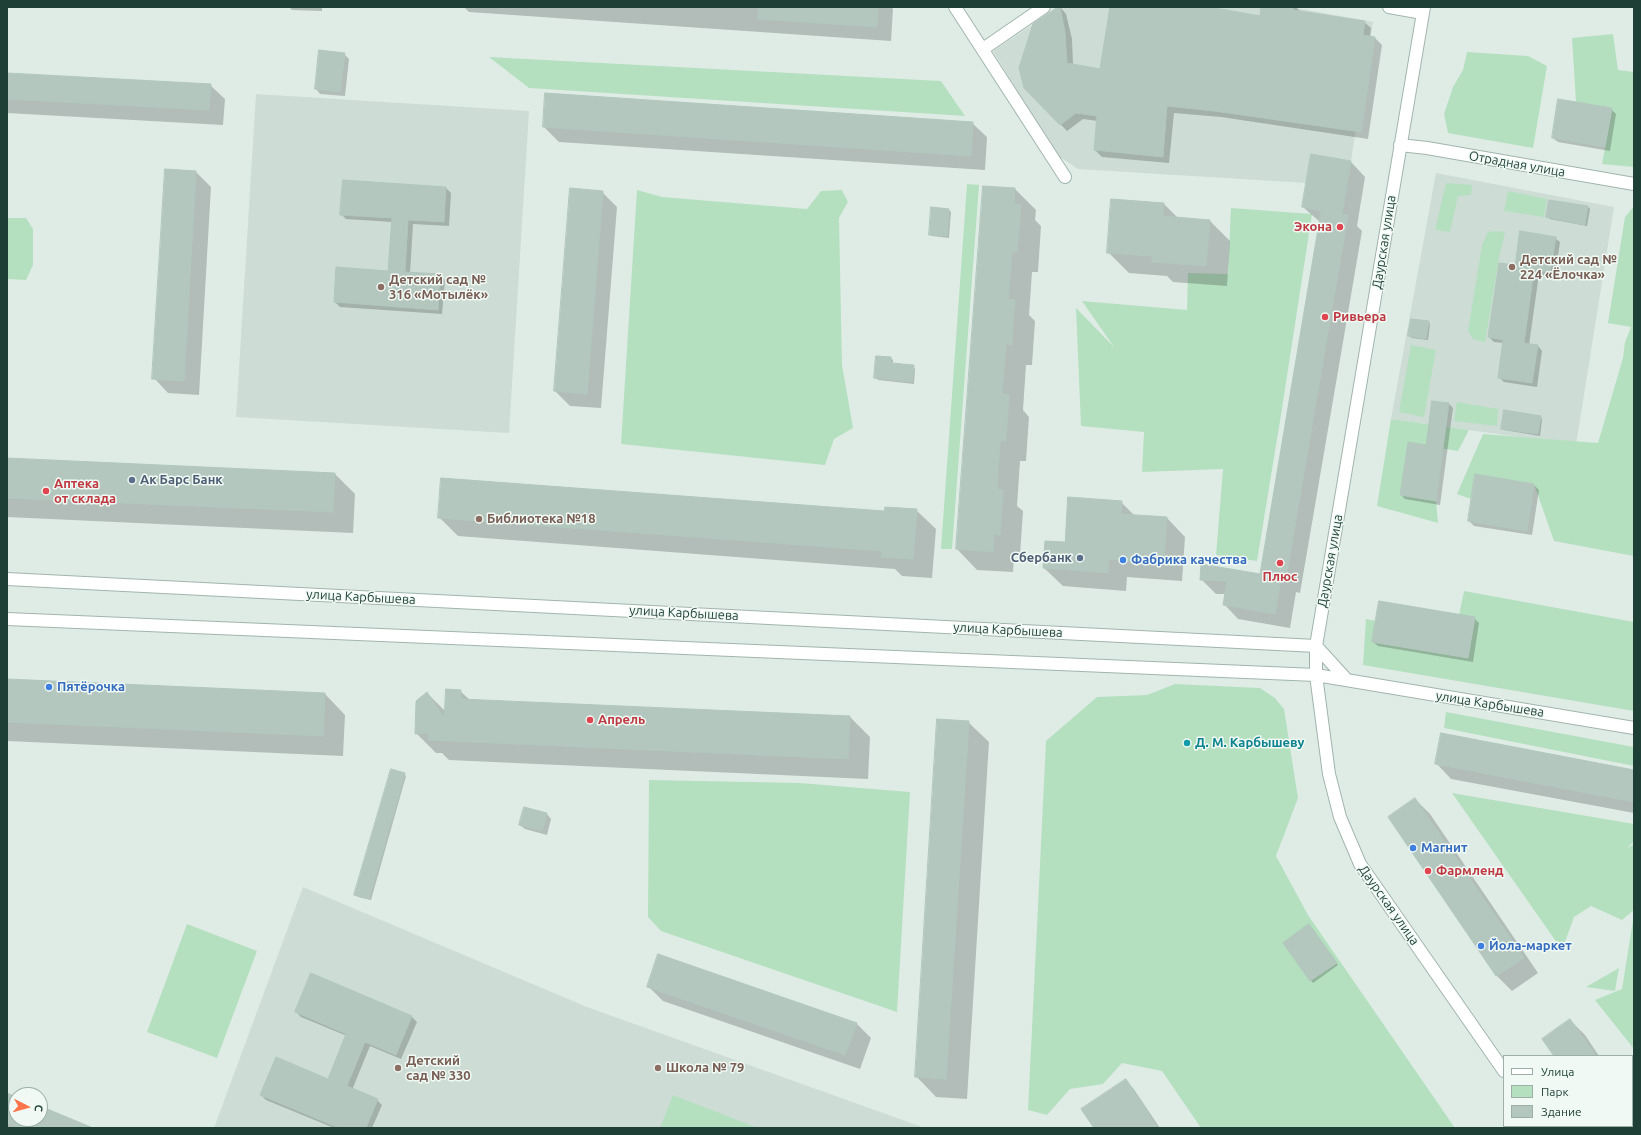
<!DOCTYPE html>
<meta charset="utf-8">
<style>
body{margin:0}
#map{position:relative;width:1641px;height:1135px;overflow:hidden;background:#dfece6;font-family:Ubuntu,sans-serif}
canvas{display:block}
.frame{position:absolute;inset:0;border:8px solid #1e3f35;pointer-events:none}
.legend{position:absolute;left:1503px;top:1055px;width:130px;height:72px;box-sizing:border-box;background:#f0f9f4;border:1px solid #9cafa8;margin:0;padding:5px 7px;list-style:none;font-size:12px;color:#1e3f35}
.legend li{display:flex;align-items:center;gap:8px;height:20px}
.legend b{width:20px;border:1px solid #9cafa8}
.north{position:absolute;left:8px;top:1087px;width:40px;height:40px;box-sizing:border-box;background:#f0f9f4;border:1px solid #9cafa8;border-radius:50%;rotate:96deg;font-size:11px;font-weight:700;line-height:16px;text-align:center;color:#1e3f35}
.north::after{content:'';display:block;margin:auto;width:14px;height:18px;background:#ff744a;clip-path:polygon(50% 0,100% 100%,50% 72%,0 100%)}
</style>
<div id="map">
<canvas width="1641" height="1135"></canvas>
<div class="frame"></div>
<ul class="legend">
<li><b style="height:5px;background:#fff"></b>Улица</li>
<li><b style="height:11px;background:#b5e0c0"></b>Парк</li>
<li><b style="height:11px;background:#b4c7bf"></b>Здание</li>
</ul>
<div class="north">С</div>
</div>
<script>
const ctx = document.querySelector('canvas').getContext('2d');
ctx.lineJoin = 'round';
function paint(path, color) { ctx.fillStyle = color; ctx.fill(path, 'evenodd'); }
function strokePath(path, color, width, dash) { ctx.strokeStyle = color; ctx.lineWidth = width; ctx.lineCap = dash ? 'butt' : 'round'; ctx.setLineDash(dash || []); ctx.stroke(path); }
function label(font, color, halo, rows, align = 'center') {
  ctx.font = font + ' Ubuntu,sans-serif'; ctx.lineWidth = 3; ctx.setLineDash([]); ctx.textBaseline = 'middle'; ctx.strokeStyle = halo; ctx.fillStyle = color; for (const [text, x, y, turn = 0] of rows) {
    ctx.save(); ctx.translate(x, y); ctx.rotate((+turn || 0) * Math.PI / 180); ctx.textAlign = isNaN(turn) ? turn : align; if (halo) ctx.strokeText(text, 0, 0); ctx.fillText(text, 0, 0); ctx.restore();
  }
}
const built = new Path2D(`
 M 1059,7 L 1290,7 L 1373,22 L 1351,161 L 1311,154 L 1306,183 L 1078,169 L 1057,155 L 993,51 Z
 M 256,94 L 529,111 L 509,433 L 236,417 Z
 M 1436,173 L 1614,207 L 1576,445 L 1391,419 Z
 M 303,887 L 587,1007 L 925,1128 L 214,1128 Z`);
const green = new Path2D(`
 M 1613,34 L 1618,70 L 1634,72 L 1634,167 L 1602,164 L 1612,108 L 1576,102 L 1572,38 Z
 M 1467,52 L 1528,56 L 1547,66 L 1533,148 L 1448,133 L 1444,114 L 1453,87 L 1463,70 Z
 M 489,57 L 941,81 L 965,116 L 529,88 Z
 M 1446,183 L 1472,185 L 1471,195 L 1458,196 L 1450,232 L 1435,230 Z
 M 967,184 L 979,185 L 952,549 L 941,549 Z
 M 637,190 L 662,197 L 807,209 L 821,191 L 842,190 L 848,202 L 839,218 L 842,365 L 853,428 L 834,439 L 825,465 L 621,444 Z
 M 1508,191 L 1547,199 L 1544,217 L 1504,211 Z
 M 1634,206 L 1634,556 L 1554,541 L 1534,484 L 1475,474 L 1471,499 L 1457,494 L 1483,434 L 1598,443 L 1623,358 L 1625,342 L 1631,327 L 1608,323 L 1625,217 Z
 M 1231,208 L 1312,214 L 1281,415 L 1257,561 L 1216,555 L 1223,469 L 1142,472 L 1144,432 L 1081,426 L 1076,308 L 1114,347 L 1082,301 L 1187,310 L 1188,273 L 1228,274 Z
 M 7,218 L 26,218 L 33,229 L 33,265 L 26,280 L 7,279 Z
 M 1496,231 L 1505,232 L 1499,258 L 1485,342 L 1473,339 L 1468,331 L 1482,245 L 1488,232 Z
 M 1411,345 L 1436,350 L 1424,417 L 1399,412 Z
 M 1457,402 L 1498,409 L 1497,426 L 1454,421 Z
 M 1391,419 L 1469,430 L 1458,451 L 1408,443 L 1400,495 L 1436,501 L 1438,523 L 1377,506 Z
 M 1464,591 L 1634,622 L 1634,711 L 1363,665 L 1366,619 L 1376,621 L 1372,642 L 1468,658 L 1475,618 L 1459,615 Z
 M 1175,684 L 1260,688 L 1275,698 L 1284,709 L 1298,798 L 1276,856 L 1308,915 L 1455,1128 L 1201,1128 L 1162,1071 L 1122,1063 L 1103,1084 L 1070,1089 L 1047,1115 L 1028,1110 L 1046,741 L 1097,697 L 1147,695 Z
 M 1446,712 L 1634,747 L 1634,766 L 1444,728 Z
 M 649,780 L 800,783 L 910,792 L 897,1012 L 661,931 L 648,917 Z
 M 1452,793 L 1634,824 L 1634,841 L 1627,848 L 1634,844 L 1634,910 L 1622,920 L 1591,906 L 1574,917 L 1562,950 Z
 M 1634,914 L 1634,1049 L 1595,1000 L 1622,989 Z
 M 187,924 L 257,951 L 217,1058 L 147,1032 Z
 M 1619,968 L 1615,991 L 1586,987 Z
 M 673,1095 L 758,1128 L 660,1128 Z`);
const shadow = new Path2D(`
 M 289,7 L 322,7 L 322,11 L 292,10 Z
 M 464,7 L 891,7 L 893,9 L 891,41 L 469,12 Z
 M 1060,7 L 1066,14 L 1072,39 L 1073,65 L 1101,70 L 1111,7 L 1203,7 L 1260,17 L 1262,7 L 1296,7 L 1301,12 L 1364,22 L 1371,28 L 1370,37 L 1375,38 L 1382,45 L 1368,139 L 1221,117 L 1174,113 L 1169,163 L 1102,157 L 1095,150 L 1098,121 L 1083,119 L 1067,131 L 1025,87 Z
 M 344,54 L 349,59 L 345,96 L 320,94 L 316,89 Z
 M 7,74 L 210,85 L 225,99 L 223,125 L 7,113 Z
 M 1611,109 L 1616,114 L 1610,151 L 1558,142 L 1553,138 Z
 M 972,123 L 987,137 L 985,170 L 559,142 L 544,127 Z
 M 1351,162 L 1365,177 L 1357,226 L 1362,231 L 1300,593 L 1296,592 L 1290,628 L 1238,619 L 1224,604 L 1226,594 L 1216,594 L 1201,579 L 1260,575 L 1320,222 L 1303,207 Z
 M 166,170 L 196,172 L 211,187 L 199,395 L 168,393 L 154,378 Z
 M 344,181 L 446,188 L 451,193 L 449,226 L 413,224 L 410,273 L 440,275 L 445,280 L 442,314 L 340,307 L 335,302 L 389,272 L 392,222 L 346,219 L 341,214 Z
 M 984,187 L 1015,189 L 1036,210 L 1035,220 L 1041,226 L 1038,272 L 1032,272 L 1029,315 L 1035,321 L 1032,365 L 1026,365 L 1023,410 L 1029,417 L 1026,461 L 1020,461 L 1017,506 L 1023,511 L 1020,555 L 1014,555 L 1013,572 L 977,570 L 957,549 Z
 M 602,192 L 617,207 L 601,408 L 570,406 L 555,391 Z
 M 1164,204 L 1178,218 L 1210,221 L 1230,241 L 1227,286 L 1173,282 L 1167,276 L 1129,273 L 1108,252 Z
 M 1588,207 L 1590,209 L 1587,226 L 1550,219 L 1548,217 Z
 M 949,210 L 951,212 L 949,238 L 932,236 L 930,234 Z
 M 1555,238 L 1560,242 L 1555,277 L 1539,274 L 1529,345 L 1538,346 L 1542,351 L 1537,387 L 1504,382 L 1499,377 L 1504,343 L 1494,342 L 1489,337 L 1516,266 Z
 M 1428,322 L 1430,324 L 1428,340 L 1412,338 L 1410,336 Z
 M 891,358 L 893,360 L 893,364 L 913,366 L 915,369 L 914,384 L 878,380 L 876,378 Z
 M 1449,404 L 1453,408 L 1440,505 L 1405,499 L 1401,495 Z
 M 1540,417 L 1542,419 L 1540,436 L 1504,430 L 1502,428 Z
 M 7,459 L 335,474 L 355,494 L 353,533 L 7,517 Z
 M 1476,476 L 1534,485 L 1539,490 L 1532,535 L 1474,526 L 1469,521 Z
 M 1121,502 L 1135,516 L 1167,518 L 1185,537 L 1182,581 L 1127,577 L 1126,591 L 1063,586 L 1044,568 L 1066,544 Z
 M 916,510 L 936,529 L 932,578 L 902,576 L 895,569 L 458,536 L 439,517 L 885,512 Z
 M 1474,618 L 1479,623 L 1473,662 L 1378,646 L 1373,642 Z
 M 7,680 L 325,694 L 345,715 L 343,756 L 7,741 Z
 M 460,691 L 470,700 L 850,717 L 870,737 L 868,779 L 449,760 L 442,753 L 436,753 L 416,733 L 427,693 L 446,712 Z
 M 968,722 L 989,742 L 967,1099 L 936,1097 L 916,1076 Z
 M 1437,764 L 1634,771 L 1634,813 L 1451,779 Z
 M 404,774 L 406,776 L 371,900 L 358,897 L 356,895 Z
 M 1415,799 L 1430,814 L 1538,973 L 1512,991 L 1497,976 L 1389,817 Z
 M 547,814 L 551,819 L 547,835 L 525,829 L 520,825 Z
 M 1311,927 L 1338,965 L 1313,983 L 1284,943 Z
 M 311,975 L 412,1017 L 417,1022 L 401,1059 L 370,1046 L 352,1090 L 377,1100 L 382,1105 L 372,1128 L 334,1128 L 266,1100 L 261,1095 L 329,1080 L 347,1036 L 301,1017 L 296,1012 Z
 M 648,986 L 856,1023 L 871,1038 L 860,1069 L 663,1001 Z
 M 1570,1020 L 1585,1035 L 1599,1056 L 1555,1056 Z
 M 1126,1081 L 1133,1088 L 1160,1128 L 1095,1128 Z
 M 7,1094 L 16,1098 L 16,1119 L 40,1119 L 40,1107 L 93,1128 L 7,1128 Z
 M 1632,1103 L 1634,1106 L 1634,1128 L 1606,1128 L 1604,1126 L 1632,1126 Z`);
const building = new Path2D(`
 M 759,7 L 878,7 L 877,27 L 758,19 Z
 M 1058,7 L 1060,7 L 1065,32 L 1067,63 L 1100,69 L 1110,7 L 1209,7 L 1260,16 L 1261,7 L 1293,7 L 1293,10 L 1365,21 L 1363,35 L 1375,37 L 1361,132 L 1214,111 L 1167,106 L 1163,157 L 1094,150 L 1097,116 L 1076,113 L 1060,125 L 1024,88 L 1019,68 L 1033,24 Z
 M 319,50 L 345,53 L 340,92 L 315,89 Z
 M 7,73 L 211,84 L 209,110 L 7,99 Z
 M 545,93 L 973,122 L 971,156 L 543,127 Z
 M 1558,99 L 1612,108 L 1605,147 L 1552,138 Z
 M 1311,154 L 1351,161 L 1342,214 L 1348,215 L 1286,578 L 1281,578 L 1275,614 L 1223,605 L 1227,581 L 1200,580 L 1201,564 L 1260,574 L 1321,211 L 1302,207 Z
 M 165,169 L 196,171 L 184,381 L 152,379 Z
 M 343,180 L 446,187 L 444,222 L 408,220 L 405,272 L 440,274 L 438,310 L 334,302 L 336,267 L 388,271 L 392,218 L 340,215 Z
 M 983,186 L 1015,188 L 1014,204 L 1021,205 L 1017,252 L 1012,252 L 1008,299 L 1015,300 L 1013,323 L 1012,345 L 1006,344 L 1002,394 L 1009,395 L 1006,441 L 1000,441 L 997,489 L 1003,490 L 1000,535 L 994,534 L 993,552 L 956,549 Z
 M 570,188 L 603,191 L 587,394 L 554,391 Z
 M 1111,199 L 1164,203 L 1163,216 L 1210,220 L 1206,266 L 1152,262 L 1152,256 L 1107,253 Z
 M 1549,200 L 1588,206 L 1585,225 L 1546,217 Z
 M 931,207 L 949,209 L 947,236 L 929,235 Z
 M 1520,231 L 1556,237 L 1550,273 L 1534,270 L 1524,343 L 1538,345 L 1532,383 L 1498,378 L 1503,340 L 1488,337 L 1499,263 L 1515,265 Z
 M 1411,319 L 1429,321 L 1426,339 L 1408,336 Z
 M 876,356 L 891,357 L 891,363 L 914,365 L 912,382 L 874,378 Z
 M 1432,401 L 1449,403 L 1436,501 L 1400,495 L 1408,442 L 1426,445 Z
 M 1504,410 L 1541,416 L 1538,434 L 1501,429 Z
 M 7,458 L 335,473 L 333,512 L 7,498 Z
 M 1475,474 L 1534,484 L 1527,531 L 1468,521 Z
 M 441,478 L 884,511 L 885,507 L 917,509 L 913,559 L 881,557 L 882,551 L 438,518 Z
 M 1068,497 L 1122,501 L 1121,514 L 1167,517 L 1164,563 L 1109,559 L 1108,573 L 1043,568 L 1045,541 L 1065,542 Z
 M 1379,601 L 1475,617 L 1468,658 L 1372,642 Z
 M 7,679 L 325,693 L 323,736 L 7,722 Z
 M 446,689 L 461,690 L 461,699 L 850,716 L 848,759 L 428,740 L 429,733 L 415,734 L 416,701 L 427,692 L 444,718 Z
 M 937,719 L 969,721 L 946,1079 L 915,1077 Z
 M 1441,733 L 1634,770 L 1634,802 L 1435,764 Z
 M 391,769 L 405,773 L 369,899 L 354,895 Z
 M 1415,798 L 1524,958 L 1496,976 L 1388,817 Z
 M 524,807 L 547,813 L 542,831 L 519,825 Z
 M 1309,924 L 1337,963 L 1310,981 L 1283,943 Z
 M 658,954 L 857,1023 L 845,1055 L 647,987 Z
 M 311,973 L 412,1016 L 396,1055 L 365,1042 L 347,1086 L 378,1099 L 366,1128 L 339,1128 L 260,1095 L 276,1057 L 328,1079 L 346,1034 L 295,1012 Z
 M 1570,1019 L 1585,1040 L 1596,1056 L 1554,1056 L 1542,1039 Z
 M 1126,1079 L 1158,1128 L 1094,1128 L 1081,1109 Z
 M 7,1093 L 16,1097 L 16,1119 L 40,1119 L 40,1106 L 93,1128 L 19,1128 L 7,1123 Z`);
const minor = new Path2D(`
 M 955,7 L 1065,177
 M 1389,7 L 1423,13
 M 1424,7 L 1316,646 L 1316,675 L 1329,774 L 1340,817 L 1360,864 L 1504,1071
 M 983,49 L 1044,7
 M 1400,145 L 1427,148 L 1634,184
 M 7,579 L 1316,646 L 1347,680
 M 7,619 L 1316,675 L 1634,728
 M 1544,1126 L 1545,1128`);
const markers = [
 [1340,227,4,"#e0444e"],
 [1512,267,4,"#8d6e63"],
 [381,287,4,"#8d6e63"],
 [1325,317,4,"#e0444e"],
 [132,480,4,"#5c6f8a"],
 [46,491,4,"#e0444e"],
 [479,519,4,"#8d6e63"],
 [1080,558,4,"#5c6f8a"],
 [1123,560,4,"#3f7fe0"],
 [1280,563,4,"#e0444e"],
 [49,687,4,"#3f7fe0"],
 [590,720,4,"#e0444e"],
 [1187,743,4,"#0f9aa8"],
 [1413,848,4,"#3f7fe0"],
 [1428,871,4,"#e0444e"],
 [1481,946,4,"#3f7fe0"],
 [398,1068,4,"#8d6e63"],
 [658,1068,4,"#8d6e63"]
];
const streetNames = [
 ["Отрадная улица",1517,164,10],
 ["Даурская улица",1384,242,-81],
 ["Даурская улица",1330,561,-80],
 ["улица Карбышева",361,597,3],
 ["улица Карбышева",684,613,3],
 ["улица Карбышева",1008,630,3],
 ["улица Карбышева",1490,704,9],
 ["Даурская улица",1389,905,55]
];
const healthNames = [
 ["Экона",1332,227,"right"],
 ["Ривьера",1333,317],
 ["Аптека",54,484],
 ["от склада",54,499],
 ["Плюс",1280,577,"center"],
 ["Апрель",598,720],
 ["Фармленд",1436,871]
];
const educationNames = [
 ["Детский сад №",1520,260],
 ["224 «Ёлочка»",1520,275],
 ["Детский сад №",389,280],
 ["316 «Мотылёк»",389,295],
 ["Библиотека №18",487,519],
 ["Детский",406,1061],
 ["сад № 330",406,1076],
 ["Школа № 79",666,1068]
];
const serviceNames = [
 ["Ак Барс Банк",140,480],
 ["Сбербанк",1072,558,"right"]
];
const shopNames = [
 ["Фабрика качества",1131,560],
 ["Пятёрочка",57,687],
 ["Магнит",1421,848],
 ["Йола-маркет",1489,946]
];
const cultureNames = [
 ["Д. М. Карбышеву",1195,743]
];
paint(built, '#cddcd5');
paint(green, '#b5e0c0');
paint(shadow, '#0003');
paint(building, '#b4c7bf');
strokePath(building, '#b1c7bd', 1);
strokePath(minor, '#a1b5ad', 14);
strokePath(minor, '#fff', 12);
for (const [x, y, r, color] of markers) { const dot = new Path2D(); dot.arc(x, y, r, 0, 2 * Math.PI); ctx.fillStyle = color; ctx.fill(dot); strokePath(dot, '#f0f9f4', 1.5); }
label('13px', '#1e3f35', '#f0f9f4', streetNames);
label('bold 13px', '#be3a42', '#f0f9f4', healthNames, 'left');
label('bold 13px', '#785e54', '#f0f9f4', educationNames, 'left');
label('bold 13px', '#4e5e75', '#f0f9f4', serviceNames, 'left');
label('bold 13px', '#366cbe', '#f0f9f4', shopNames, 'left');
label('bold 13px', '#0d838f', '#f0f9f4', cultureNames, 'left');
</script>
